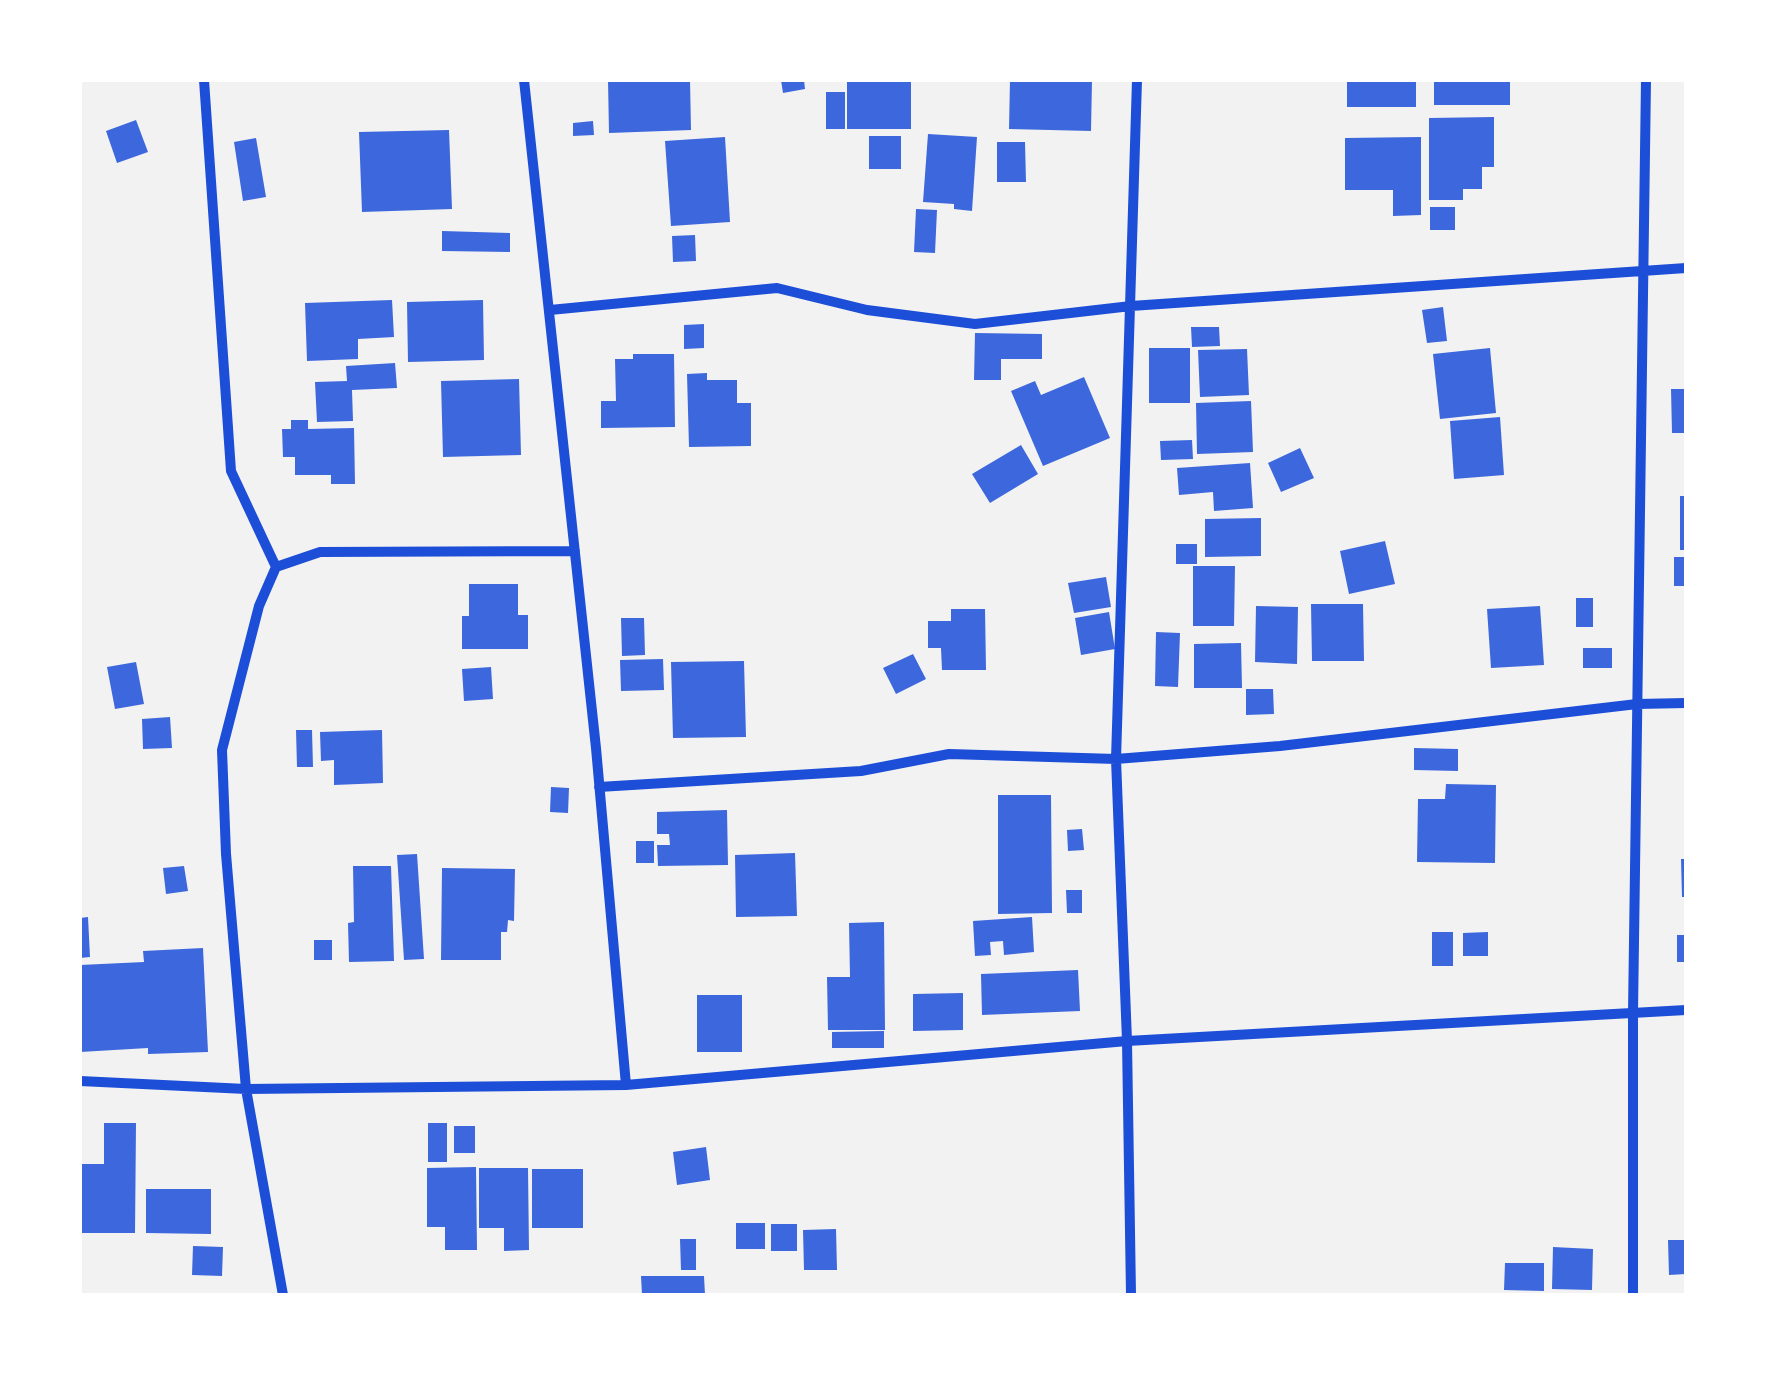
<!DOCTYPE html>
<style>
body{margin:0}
#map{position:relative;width:1766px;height:1375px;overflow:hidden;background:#f2f2f2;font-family:Overpass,sans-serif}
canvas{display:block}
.frame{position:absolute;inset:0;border:82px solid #fff;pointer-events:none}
</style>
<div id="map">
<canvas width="1766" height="1375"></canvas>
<div class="frame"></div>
</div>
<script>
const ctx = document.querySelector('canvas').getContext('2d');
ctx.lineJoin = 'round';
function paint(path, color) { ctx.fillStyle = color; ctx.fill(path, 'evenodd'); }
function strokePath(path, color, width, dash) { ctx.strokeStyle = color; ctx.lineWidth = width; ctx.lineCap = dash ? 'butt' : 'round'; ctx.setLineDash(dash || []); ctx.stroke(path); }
const building = new Path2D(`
 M 608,80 L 690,80 L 691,130 L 609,133 Z
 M 781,80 L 804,80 L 805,89 L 783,93 Z
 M 847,80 L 911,80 L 911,129 L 847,129 Z
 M 1010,80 L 1092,80 L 1091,131 L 1009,129 Z
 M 1347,80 L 1416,80 L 1416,107 L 1347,107 Z
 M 1434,80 L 1510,80 L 1510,105 L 1434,105 Z
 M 826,92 L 845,92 L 845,129 L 826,129 Z
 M 1494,117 L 1494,167 L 1482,167 L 1482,189 L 1463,189 L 1463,200 L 1429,200 L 1429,118 Z
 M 136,120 L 148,152 L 117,163 L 106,131 Z
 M 593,121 L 594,135 L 573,136 L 573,123 Z
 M 449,130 L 452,209 L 362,212 L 359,132 Z
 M 928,134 L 977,137 L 972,211 L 954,209 L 954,204 L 923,202 Z
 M 869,136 L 901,136 L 901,169 L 869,169 Z
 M 725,137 L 730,222 L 671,226 L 665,141 Z
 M 1421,137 L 1421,215 L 1393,216 L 1393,190 L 1345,190 L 1345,138 Z
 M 256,138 L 266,197 L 243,201 L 234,142 Z
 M 997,142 L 1025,142 L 1026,182 L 997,182 Z
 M 1430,207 L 1455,207 L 1455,230 L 1430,230 Z
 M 916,209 L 937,210 L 935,253 L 914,252 Z
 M 442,231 L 510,233 L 510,252 L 442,251 Z
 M 695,235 L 696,261 L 673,262 L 672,236 Z
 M 392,300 L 394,337 L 358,339 L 358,359 L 307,361 L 305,303 Z
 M 483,300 L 484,360 L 408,362 L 407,302 Z
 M 1443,307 L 1447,341 L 1427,343 L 1422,310 Z
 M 704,324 L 704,348 L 684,349 L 684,325 Z
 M 1191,327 L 1219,327 L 1220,346 L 1192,347 Z
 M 975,333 L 1042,334 L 1042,359 L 1001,359 L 1001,380 L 974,380 Z
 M 1149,348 L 1190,348 L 1190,403 L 1149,403 Z
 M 1490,348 L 1496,413 L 1440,419 L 1433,354 Z
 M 1247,349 L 1249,395 L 1200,397 L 1198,350 Z
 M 633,354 L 674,354 L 675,427 L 601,428 L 601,401 L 616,401 L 615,359 L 633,359 Z
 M 395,363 L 397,388 L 352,390 L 353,421 L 317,422 L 315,382 L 347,381 L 346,366 Z
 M 707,373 L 707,380 L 737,380 L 737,403 L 751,403 L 751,446 L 689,447 L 687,374 Z
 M 1084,377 L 1110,438 L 1043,466 L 1011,391 L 1035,381 L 1041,395 Z
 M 519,379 L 521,455 L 443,457 L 441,381 Z
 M 1671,389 L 1686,389 L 1686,433 L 1672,433 Z
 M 1251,401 L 1253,452 L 1197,454 L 1196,403 Z
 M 1500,417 L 1504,475 L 1454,479 L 1450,421 Z
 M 291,420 L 308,420 L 308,429 L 354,428 L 355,484 L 331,484 L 331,475 L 295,475 L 295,457 L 283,457 L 282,429 L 291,429 Z
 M 1192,440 L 1193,459 L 1161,460 L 1160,441 Z
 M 1021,445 L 1038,474 L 990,503 L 972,474 Z
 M 1300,448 L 1314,478 L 1281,492 L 1268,463 Z
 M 1250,463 L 1253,508 L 1214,511 L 1213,492 L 1179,495 L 1177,468 Z
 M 1680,496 L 1686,496 L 1686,550 L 1680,550 Z
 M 1261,518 L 1261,556 L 1205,557 L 1205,519 Z
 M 1385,541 L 1395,584 L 1349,594 L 1340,551 Z
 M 1176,544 L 1197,544 L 1197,564 L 1176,564 Z
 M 1674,557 L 1686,557 L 1686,586 L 1674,586 Z
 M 1193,566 L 1235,566 L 1234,626 L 1193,626 Z
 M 1106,577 L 1111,607 L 1074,613 L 1068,583 Z
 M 469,584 L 518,584 L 518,615 L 528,615 L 528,649 L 462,649 L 462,616 L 469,616 Z
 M 1576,598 L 1593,598 L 1593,627 L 1576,627 Z
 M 1311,604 L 1363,604 L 1364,661 L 1312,661 Z
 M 1256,606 L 1298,607 L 1297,664 L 1255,662 Z
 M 1540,606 L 1544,665 L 1491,668 L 1487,609 Z
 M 951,609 L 985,609 L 986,670 L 942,670 L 941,648 L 928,648 L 928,621 L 951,621 Z
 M 1109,612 L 1115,649 L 1081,655 L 1075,618 Z
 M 621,618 L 644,618 L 645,655 L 622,656 Z
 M 1156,632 L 1180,633 L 1178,687 L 1155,686 Z
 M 1241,643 L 1242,688 L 1194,688 L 1194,644 Z
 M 1583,648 L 1612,648 L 1612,668 L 1583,668 Z
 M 913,654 L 926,679 L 896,694 L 883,668 Z
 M 663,659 L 664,690 L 621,691 L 620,660 Z
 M 744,661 L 746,737 L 673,738 L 671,662 Z
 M 136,662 L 144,704 L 115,709 L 107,667 Z
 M 491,667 L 493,699 L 464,701 L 462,669 Z
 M 1246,689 L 1273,689 L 1274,714 L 1246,715 Z
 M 170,717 L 172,748 L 143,749 L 142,719 Z
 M 296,730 L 312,730 L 313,767 L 297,767 Z
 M 382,730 L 383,783 L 334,785 L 334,760 L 321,761 L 320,732 Z
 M 1414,748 L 1458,749 L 1458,771 L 1414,770 Z
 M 1446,784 L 1496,785 L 1495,863 L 1417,862 L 1418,799 L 1445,799 Z
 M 551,787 L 569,788 L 568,813 L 550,812 Z
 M 998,795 L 1051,795 L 1052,913 L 998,914 Z
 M 727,810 L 728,865 L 658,866 L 657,845 L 670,845 L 669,834 L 657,834 L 657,812 Z
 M 1082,829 L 1084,850 L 1068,851 L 1067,830 Z
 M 636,841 L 654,841 L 654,863 L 636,863 Z
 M 795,853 L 797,916 L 736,917 L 735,855 Z
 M 417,854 L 424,959 L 404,960 L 397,855 Z
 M 1681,859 L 1686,859 L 1686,897 L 1682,897 Z
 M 184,866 L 188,891 L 166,894 L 163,868 Z
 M 353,866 L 391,866 L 394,961 L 349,962 L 348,923 L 354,922 Z
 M 442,868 L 515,869 L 514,921 L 508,920 L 507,932 L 501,932 L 501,960 L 441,960 Z
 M 1066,890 L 1082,890 L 1082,913 L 1067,913 Z
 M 88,917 L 90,957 L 80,958 L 80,918 Z
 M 1032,917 L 1034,952 L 1004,955 L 1003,941 L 990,942 L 991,955 L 975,956 L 973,921 Z
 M 884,922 L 885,1030 L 828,1030 L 827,977 L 850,977 L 849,923 Z
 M 1432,932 L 1453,932 L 1453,966 L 1432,966 Z
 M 1488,932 L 1488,956 L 1463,956 L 1463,933 Z
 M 1677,935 L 1686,935 L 1686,962 L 1677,962 Z
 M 314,940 L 332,940 L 332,960 L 314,960 Z
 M 203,948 L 208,1052 L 148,1054 L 148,1048 L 80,1052 L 80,965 L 144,962 L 143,951 Z
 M 1078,970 L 1080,1011 L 982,1015 L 981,974 Z
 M 963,993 L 963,1030 L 913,1031 L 913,994 Z
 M 697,995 L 742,995 L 742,1052 L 697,1052 Z
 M 884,1031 L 884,1048 L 832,1048 L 832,1032 Z
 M 104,1123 L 136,1123 L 135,1233 L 80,1233 L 80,1164 L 104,1164 Z
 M 428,1123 L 447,1123 L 447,1162 L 428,1162 Z
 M 454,1126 L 475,1126 L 475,1153 L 454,1153 Z
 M 706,1147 L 710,1180 L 677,1185 L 673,1152 Z
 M 476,1167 L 477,1250 L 445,1250 L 445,1227 L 427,1227 L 427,1168 Z
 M 479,1168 L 528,1168 L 529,1250 L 504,1251 L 504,1228 L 479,1228 Z
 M 532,1169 L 583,1169 L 583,1228 L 532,1228 Z
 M 146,1189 L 211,1189 L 211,1234 L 146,1233 Z
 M 736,1223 L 765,1223 L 765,1249 L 736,1249 Z
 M 771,1224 L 797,1224 L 797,1251 L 771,1251 Z
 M 836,1229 L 837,1270 L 804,1270 L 803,1230 Z
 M 680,1239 L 696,1239 L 696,1270 L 681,1270 Z
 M 1668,1240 L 1686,1240 L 1686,1274 L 1669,1275 Z
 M 193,1246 L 223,1247 L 222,1276 L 192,1275 Z
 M 1553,1247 L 1593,1249 L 1592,1290 L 1552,1289 Z
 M 1505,1263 L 1544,1263 L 1544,1291 L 1504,1290 Z
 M 641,1276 L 704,1276 L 705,1295 L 642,1295 Z`);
const minor = new Path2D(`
 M 204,80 L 231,471 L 276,567
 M 524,80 L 596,748 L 626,1085
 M 550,310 L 777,288 L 867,310 L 975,324 L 1131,306 L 1686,268
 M 599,787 L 861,771 L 949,754 L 1116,759 L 1280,746 L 1637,704 L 1686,703
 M 80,1081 L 246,1089 L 626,1085 L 1127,1041 L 1686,1010
 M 283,1295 L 246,1089 L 226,854 L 222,750 L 259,606 L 276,567 L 320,552 L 575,551
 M 1131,1295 L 1127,1041 L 1116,759 L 1137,80
 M 1633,1295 L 1633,1013 L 1646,80`);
paint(building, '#3d67dc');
strokePath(minor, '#1d4ed8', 10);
</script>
